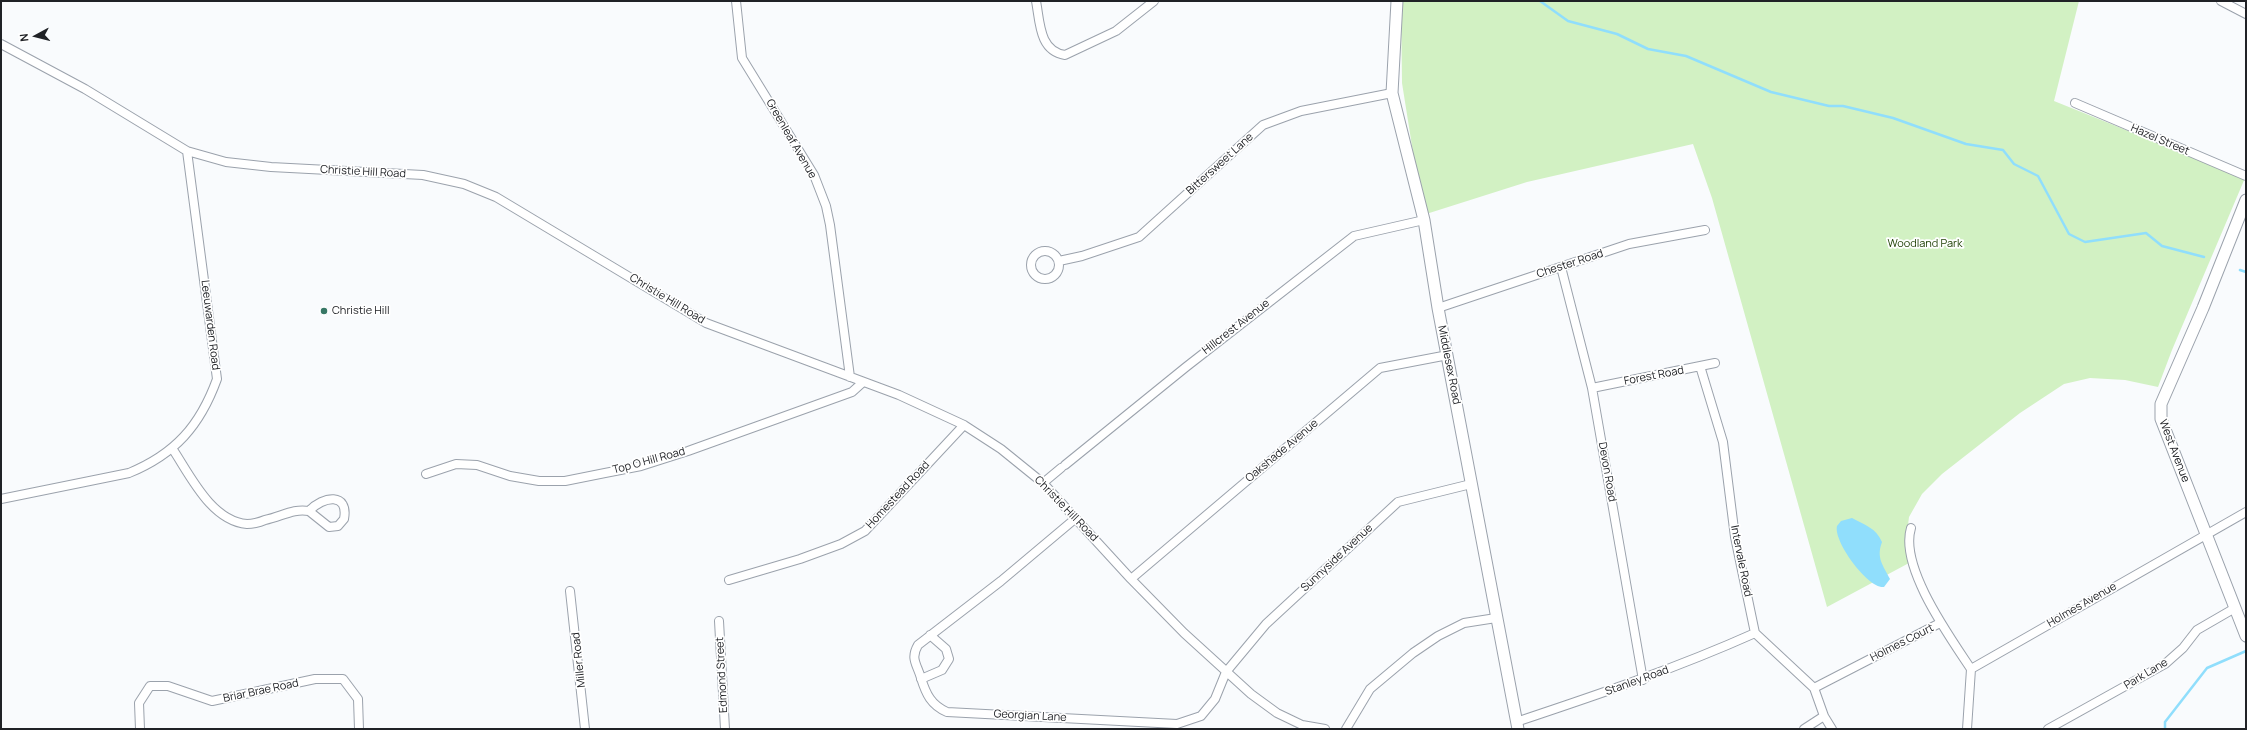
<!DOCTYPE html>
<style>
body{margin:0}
#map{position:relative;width:2247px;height:730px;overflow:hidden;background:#f9fbfd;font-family:Manrope,sans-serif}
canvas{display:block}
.frame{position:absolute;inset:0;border:2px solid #202226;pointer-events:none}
.north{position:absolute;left:16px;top:16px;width:40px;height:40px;-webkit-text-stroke:3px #fff;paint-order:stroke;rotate:263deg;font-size:11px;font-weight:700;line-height:16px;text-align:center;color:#202226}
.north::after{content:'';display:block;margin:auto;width:14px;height:18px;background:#202226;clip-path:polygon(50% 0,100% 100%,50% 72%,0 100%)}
</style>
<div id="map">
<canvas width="2247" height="730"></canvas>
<div class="frame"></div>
<div class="north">N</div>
</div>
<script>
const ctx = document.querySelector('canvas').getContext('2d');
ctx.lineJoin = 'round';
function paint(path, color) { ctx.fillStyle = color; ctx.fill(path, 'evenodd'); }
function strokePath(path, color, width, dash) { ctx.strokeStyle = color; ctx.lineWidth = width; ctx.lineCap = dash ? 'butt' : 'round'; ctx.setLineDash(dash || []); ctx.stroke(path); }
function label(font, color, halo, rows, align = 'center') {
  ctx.font = font + ' Manrope,sans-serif'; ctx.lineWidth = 3.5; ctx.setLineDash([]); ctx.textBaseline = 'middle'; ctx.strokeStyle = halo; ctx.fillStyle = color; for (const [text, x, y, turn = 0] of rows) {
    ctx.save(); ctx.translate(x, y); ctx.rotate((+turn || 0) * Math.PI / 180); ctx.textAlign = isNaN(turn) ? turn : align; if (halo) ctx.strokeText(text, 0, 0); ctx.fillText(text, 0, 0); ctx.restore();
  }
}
const green = new Path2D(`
 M 1401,1 L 2079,1 L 2054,101 L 2245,178 L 2172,350 L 2158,387 L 2125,380 L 2090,378 L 2064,384 L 2020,413 L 1942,474 L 1922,494 L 1909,517 L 1905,549 L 1909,563 L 1827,607 L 1712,198 L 1693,144 L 1527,182 L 1423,215 L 1402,83 Z`);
const water = new Path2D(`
 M 1852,518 C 1865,525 1876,528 1882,542 C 1876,558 1883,565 1890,579 L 1884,587 C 1868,589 1833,541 1837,526 L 1841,521 Z`);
const stream = new Path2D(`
 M 1540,1 L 1568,21 L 1617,34 L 1648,49 L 1686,56 L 1771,92 L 1829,106 L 1843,106 L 1893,118 L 1966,144 L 2003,150 L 2014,164 L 2038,176 L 2069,234 L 2085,242 L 2146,233 L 2162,246 L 2204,257
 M 2240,270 L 2246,272
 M 2165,729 L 2165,722 L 2207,668 L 2246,651`);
const street = new Path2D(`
 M 736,1 L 742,58 L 814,175 L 826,206 L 830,225 L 850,377
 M 1036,1 C 1040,22 1039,51 1065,55 L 1116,31 L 1154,1
 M 2221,1 L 2246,14
 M 1,44 L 85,89 L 187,151 L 226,162 L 271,167 L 423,175 L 464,184 L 496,197 L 706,323 L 899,395 L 964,425 L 1001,449 L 1043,483 L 1131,579 L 1184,633 L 1251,694 L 1277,713 L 1302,725 L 1325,729
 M 2075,103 L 2246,176
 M1031 265a14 14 0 1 1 28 0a14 14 0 1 1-28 0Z
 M 1059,261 L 1082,256 L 1139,237 L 1263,125 L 1301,111 L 1392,93
 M 1561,267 L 1592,388 L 1643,680
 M 1438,308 L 1629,244 L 1705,230
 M 1700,366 L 1723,442 L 1735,537 L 1755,633 L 1814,688 L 1824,716 L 1832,729
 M 1592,388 L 1715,363
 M 172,448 C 190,475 211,521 247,524 C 253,524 260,522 265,520 C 281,517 293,508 309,511 C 323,496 349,492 344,519 L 338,526 L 329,527 L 309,511
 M 1065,465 L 1186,367 L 1354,236 L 1424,220
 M 426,474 L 456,464 L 477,465 L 510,476 L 539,481 L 565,481 L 605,473 L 641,466 L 688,451 L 852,392 L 862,383
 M 1043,483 L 1061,468
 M 1,499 L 129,473 C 175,454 200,426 217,379 L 187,151
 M 1076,518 L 1001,581 L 918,645 C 910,659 917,664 921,678 C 926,694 931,705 947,712 L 1177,724 L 1201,716 L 1215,699 L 1226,672 L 1266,624 L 1398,502 L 1471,484
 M 1911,528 C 1899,567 1950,637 1971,669
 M 1131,579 L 1380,368 L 1448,355
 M 729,580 L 800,559 L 841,544 L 865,531 L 964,425
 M 570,591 L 585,729
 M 719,621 L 725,729
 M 921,679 L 942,670 L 949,659 L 946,649 L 930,635
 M 1814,688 L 1940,623
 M 1516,722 C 1597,695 1677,668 1755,633
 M 140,729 L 139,703 L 150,686 L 168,686 L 212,701 L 315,679 L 343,679 L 358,699 L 359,729
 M 1346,729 L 1370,689 L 1413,653 L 1438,636 L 1464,623 L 1496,618
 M 1804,729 L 1824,716
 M 1967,729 L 1971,669 L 2246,512
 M 2048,729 L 2165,664 L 2183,648 L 2197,630 L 2235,608`);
const secondary = new Path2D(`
 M 1397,1 L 1392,93 L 1424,220 L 1438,308 L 1518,729
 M 2246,200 L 2203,308 L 2161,404 L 2161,419 L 2246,636`);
const markers = [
 [324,311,4,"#377765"]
];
const streetNames = [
 ["Greenleaf Avenue",791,139,60],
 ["Hazel Street",2160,140,23],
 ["Bittersweet Lane",1220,164,-42],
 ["Christie Hill Road",363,172,3],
 ["Chester Road",1570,264,-18],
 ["Christie Hill Road",667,299,31],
 ["Leeuwarden Road",210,325,83],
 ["Hillcrest Avenue",1236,327,-38],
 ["Middlesex Road",1449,365,79],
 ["Forest Road",1654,376,-11],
 ["Oakshade Avenue",1282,451,-40],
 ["West Avenue",2174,451,69],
 ["Top O Hill Road",649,461,-15],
 ["Devon Road",1607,472,80],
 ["Homestead Road",898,495,-47],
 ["Christie Hill Road",1066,509,46],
 ["Sunnyside Avenue",1337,558,-43],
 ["Intervale Road",1741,561,79],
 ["Holmes Avenue",2082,605,-30],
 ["Holmes Court",1902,643,-27],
 ["Miller Road",579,660,-96],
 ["Park Lane",2146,674,-31],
 ["Edmond Street",722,675,-93],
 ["Stanley Road",1637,681,-20],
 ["Briar Brae Road",261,691,-12],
 ["Georgian Lane",1030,716,3]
];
const parkNames = [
 ["Woodland Park",1925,244]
];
const poiNames = [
 ["Christie Hill",332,311]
];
paint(green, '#d2f1c3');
paint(water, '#90defc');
strokePath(stream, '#90defc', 2.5);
strokePath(street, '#9ba2ac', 10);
strokePath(secondary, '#9ba2ac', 13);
strokePath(street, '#fff', 8);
strokePath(secondary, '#fff', 11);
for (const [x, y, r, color] of markers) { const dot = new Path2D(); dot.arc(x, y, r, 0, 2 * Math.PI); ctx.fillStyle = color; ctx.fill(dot); strokePath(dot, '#fff', 1.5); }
label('11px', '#202226', '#fff', streetNames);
label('11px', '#1b3d01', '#fff', parkNames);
label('11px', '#202226', '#fff', poiNames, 'left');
</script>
